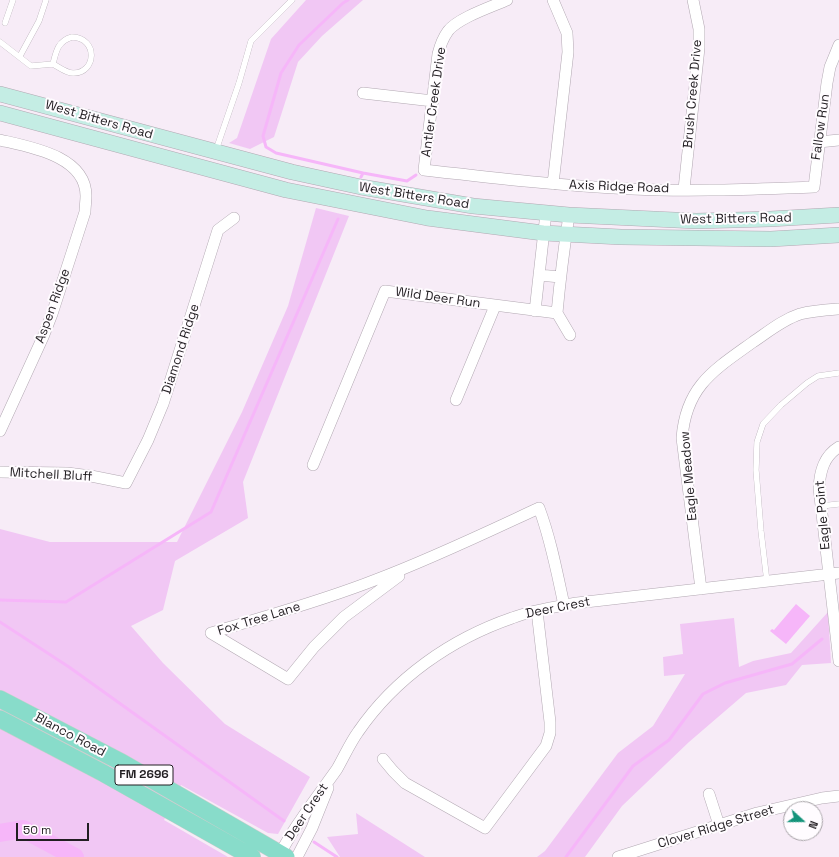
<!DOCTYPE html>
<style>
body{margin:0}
#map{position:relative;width:839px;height:857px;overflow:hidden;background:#f7ecf7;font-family:"Space Grotesk",sans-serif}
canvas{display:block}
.north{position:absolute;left:783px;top:801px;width:40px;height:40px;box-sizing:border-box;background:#fffcff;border:1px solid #a7a3a7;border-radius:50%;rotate:111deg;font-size:11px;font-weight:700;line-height:16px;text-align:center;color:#221e22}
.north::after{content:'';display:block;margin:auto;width:14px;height:18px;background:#15947b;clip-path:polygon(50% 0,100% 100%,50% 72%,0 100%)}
.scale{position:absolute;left:16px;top:823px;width:73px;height:18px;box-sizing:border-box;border:2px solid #221e22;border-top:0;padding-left:5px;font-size:12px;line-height:14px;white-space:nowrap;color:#221e22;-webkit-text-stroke:3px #fffcff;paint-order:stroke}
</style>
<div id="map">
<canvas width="839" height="857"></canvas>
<div class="north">N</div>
<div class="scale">50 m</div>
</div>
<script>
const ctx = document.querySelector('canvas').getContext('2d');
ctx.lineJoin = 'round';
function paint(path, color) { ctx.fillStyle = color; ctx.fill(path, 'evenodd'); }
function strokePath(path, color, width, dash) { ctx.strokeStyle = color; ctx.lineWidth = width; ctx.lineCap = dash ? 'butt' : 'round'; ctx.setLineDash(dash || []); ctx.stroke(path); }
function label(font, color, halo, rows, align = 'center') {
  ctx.font = font + ' "Space Grotesk",sans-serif'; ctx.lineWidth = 4; ctx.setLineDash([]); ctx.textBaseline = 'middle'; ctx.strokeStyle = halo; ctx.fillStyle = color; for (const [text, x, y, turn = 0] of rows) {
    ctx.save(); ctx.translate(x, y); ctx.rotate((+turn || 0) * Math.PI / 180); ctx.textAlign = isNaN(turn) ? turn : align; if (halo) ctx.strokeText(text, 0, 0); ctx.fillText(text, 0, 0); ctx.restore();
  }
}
const green = new Path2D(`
 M 306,0 L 363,0 L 322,36 L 298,62 L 274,137 L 250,149 L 229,143 L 237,138 L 271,39 Z
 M 316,208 L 349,216 L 243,482 L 248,518 L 175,561 L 163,610 L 131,626 L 163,663 L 225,724 L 310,777 L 278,834 L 268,833 L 181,785 L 164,820 L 228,857 L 0,857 L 0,529 L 50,542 L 177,542 L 242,412 L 288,306 Z
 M 828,612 L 831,663 L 802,665 L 786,685 L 746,693 L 689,742 L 622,806 L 585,857 L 537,857 L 545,851 L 618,753 L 653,726 L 685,674 L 664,676 L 663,657 L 683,654 L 680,624 L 734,618 L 739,667 L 753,661 L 791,653 Z
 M 356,813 L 425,857 L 340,857 L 327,837 L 358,834 Z`);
const water = new Path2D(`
 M 796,604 L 810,616 L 786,644 L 770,631 L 772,629 L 774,630 Z`);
const stream = new Path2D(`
 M 348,0 L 343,3 L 299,45 L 281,73 L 263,136 L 266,147 L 276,153 L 363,173 L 361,177
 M 363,173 L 407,181 L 416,175
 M 0,600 L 66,602 L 211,512 L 338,219
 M 0,622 L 69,667 L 284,821
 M 314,842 L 337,857
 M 566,857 L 633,766 L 669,740 L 703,694 L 725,683 L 792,664 L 822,639`);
const river = new Path2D(`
 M 0,833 L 23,829 L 75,857`);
const service = new Path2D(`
 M 5,23 L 13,0
 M 72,37 C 99,38 96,74 73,73 C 66,73 59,67 53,64 C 56,51 58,41 72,37 Z
 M 0,42 L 31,66 L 53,64
 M 20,56 L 39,21 L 46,0
 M 216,150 L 239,83 L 251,41 L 292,0
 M 821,506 L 839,504
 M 767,582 L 761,531 L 756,470 L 757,442 L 763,424 L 781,405 L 807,383 L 818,376 L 839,373`);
const minor = new Path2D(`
 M 507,0 C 491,7 458,18 448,31 C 443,38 440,46 438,54 L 424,170 C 494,178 563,186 632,189 C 693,192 753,189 814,187 L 827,83 L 830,67 L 839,45
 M 553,0 L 567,33 L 568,52 L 553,184
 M 363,93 L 433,101
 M 0,140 C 30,147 86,156 86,196 C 86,201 85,207 85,212 L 52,314 L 43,337 L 0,431
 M 819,142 L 839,140
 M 684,189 L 699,48 L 699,29 L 693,0
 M 539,275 L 560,277
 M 535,311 L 546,213
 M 557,313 C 560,280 564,248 569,215
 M 456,400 L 495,306
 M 839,447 C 824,456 820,471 819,488 L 839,661
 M 313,465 L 385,291 L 557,313 L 570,335
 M 0,472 L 67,473 L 91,476 L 126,483 L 148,440 L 163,404 L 218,230 L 234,218
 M 701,589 L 682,438 C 686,386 714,370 753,342 C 768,332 782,320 800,314 C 812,311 826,310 839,309
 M 211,633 C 266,616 322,601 375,580 C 431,559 485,533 539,508 C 551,540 557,573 564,605
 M 211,633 L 288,679 L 314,647 L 344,617 L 399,576
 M 383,759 L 393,771 L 405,783 L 485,828 L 546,746 L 550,733 L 550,722 L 537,611
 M 709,794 L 719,825
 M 278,857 C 285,845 292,832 300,821 C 312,803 325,786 337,769 C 344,757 350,743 358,732 C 395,678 451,639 512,618 C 533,610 555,607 577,603 L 839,573
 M 297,857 L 312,828 L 328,788
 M 618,857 L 757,813 L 822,798 L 839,796`);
const secondary = new Path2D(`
 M 0,94 L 292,172 L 361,187 L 473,206 L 569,215 L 696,221 L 770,219 L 839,215
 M 0,113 L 286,190 L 427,218 L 543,233 L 621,237 L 771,239 L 839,235`);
const primary = new Path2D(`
 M 0,699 L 123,763 L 286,857
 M 0,719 L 103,773 L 252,857`);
const shields = [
 [144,775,58]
];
const shieldNames = [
 ["FM 2696",144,775]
];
const streetNames = [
 ["Brush Creek Drive",693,94,-85],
 ["Antler Creek Drive",434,102,-82],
 ["West Bitters Road",99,120,16],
 ["Fallow Run",821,127,-82],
 ["Axis Ridge Road",619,187,2],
 ["West Bitters Road",414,196,9],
 ["West Bitters Road",736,219,-1],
 ["Wild Deer Run",438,298,8],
 ["Aspen Ridge",53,306,-70],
 ["Diamond Ridge",181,349,-72],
 ["Mitchell Bluff",51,475,3],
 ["Eagle Meadow",689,476,-95],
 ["Eagle Point",823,515,-95],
 ["Deer Crest",558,608,-11],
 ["Fox Tree Lane",259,619,-17],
 ["Blanco Road",70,735,28],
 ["Deer Crest",307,812,-56],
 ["Clover Ridge Street",716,827,-17]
];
paint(green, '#f1c7f4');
paint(water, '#f6b6f9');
strokePath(stream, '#f6b6f9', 3);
strokePath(river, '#f6b6f9', 18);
strokePath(service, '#b2a8b2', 6);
strokePath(minor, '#b2a8b2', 12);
strokePath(secondary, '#b2a8b2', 16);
strokePath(primary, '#cecece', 18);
strokePath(service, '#fff', 5.5);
strokePath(minor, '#fff', 11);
strokePath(secondary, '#c4ede4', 15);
strokePath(primary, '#88dcca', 17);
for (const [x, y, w] of shields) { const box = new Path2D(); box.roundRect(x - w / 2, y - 10, w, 20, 3); ctx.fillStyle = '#fffcff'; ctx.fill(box); strokePath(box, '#221e22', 1); }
label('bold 12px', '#221e22', null, shieldNames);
label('13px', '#221e22', '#fffcff', streetNames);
</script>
